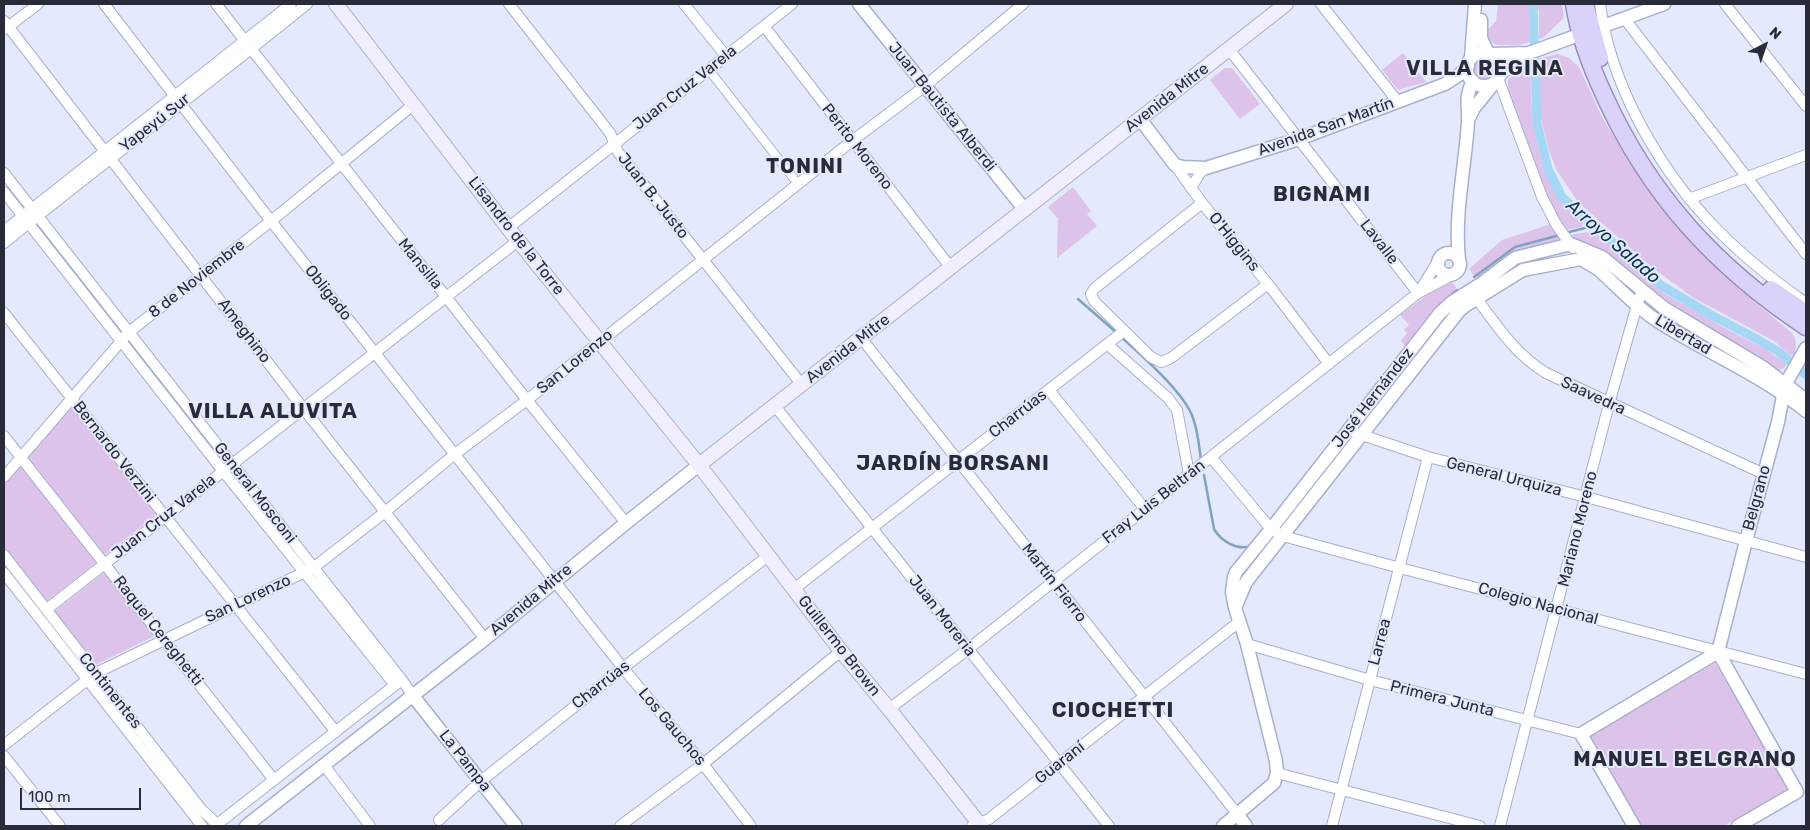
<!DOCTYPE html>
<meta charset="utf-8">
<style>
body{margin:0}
#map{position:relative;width:1810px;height:830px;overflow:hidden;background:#e4e9fd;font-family:Rubik,sans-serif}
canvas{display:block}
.frame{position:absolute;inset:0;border:5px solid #292c38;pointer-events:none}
.north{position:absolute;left:1740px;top:20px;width:50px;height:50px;-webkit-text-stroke:4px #e4e9fd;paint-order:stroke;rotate:41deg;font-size:14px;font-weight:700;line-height:20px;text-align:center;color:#292c38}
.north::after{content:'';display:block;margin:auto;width:18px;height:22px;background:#292c38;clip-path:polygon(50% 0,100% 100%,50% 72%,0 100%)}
.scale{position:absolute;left:20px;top:788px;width:121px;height:22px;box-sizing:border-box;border:2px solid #292c38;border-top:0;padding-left:6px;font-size:15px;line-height:18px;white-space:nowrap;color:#292c38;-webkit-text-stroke:4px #e4e9fd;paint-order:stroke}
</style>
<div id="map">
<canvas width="1810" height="830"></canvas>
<div class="frame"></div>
<div class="north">N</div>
<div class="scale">100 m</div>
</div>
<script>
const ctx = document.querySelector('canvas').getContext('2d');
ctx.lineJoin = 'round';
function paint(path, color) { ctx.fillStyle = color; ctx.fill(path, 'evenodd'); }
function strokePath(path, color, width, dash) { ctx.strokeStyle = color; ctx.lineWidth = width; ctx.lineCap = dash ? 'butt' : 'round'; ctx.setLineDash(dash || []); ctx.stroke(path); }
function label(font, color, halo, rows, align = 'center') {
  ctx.font = font + ' Rubik,sans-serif'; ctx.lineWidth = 4; ctx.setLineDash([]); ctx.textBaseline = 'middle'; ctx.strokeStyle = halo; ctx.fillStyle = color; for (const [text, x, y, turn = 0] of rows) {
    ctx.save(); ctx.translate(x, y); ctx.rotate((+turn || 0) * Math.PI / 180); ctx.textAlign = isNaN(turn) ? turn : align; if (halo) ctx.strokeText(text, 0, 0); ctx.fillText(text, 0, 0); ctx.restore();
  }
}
const green = new Path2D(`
 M 1498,4 L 1529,4 L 1530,42 L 1518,45 L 1496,45 L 1487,38 L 1486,32 L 1496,21 Z
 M 1537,4 L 1562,4 L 1564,18 L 1543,38 L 1539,39 L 1539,10 L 1536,6 Z
 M 1403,53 L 1426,82 L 1398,90 L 1382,70 Z
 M 1558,54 L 1569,58 L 1579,67 L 1602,117 L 1629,162 L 1647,188 L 1688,239 L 1723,275 L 1793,334 L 1796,342 L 1795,356 L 1790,355 L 1774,341 L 1694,298 L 1654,269 L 1578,202 L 1557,171 L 1548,148 L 1541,118 L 1538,59 Z
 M1473 69a12 12 0 1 1 24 0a12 12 0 1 1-24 0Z
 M 1531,62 C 1529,110 1535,173 1569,210 C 1573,214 1579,218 1584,222 L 1581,227 L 1566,230 L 1553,213 L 1508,93 L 1508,79 Z
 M 1225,68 L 1232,68 L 1260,104 L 1240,119 L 1210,80 Z
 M 1073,187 L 1091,211 L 1087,214 L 1097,226 L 1057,258 L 1058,219 L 1048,207 Z
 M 1551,224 L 1560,237 L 1557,242 L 1479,278 L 1475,277 L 1469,269 L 1502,240 Z
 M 1592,231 L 1602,236 L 1664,293 L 1730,331 L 1766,349 L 1787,364 L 1784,368 L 1778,370 L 1772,368 L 1693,321 L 1571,235 Z
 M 1450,280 L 1456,287 L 1454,293 L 1440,304 L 1406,347 L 1401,341 L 1407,333 L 1404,330 L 1409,325 L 1400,315 L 1446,281 Z
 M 72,405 L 157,514 L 105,555 L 28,457 Z
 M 22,464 L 98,561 L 46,602 L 4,549 L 4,485 Z
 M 106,571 L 155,636 L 95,665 L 54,612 Z
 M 1715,663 L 1789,788 L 1724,826 L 1642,826 L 1589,737 Z`);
const stream = new Path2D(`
 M 1565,233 L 1593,226
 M 1474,277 L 1515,247 L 1560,235
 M 1078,299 L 1117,333
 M 1437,308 L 1457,290
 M 1121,337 C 1141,355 1185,393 1193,418 C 1198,431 1199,446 1201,460
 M 1204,475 L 1214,529 C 1221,541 1237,551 1251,546`);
const canal = new Path2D(`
 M 1533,4 L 1537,123 L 1548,169 L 1562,197 L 1662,286 L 1713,316 L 1757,339 L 1779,352 L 1806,375`);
const pedestrian = new Path2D(`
 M 709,70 L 798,184`);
const minor = new Path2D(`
 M 104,4 L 271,221 L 623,668 L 703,764 L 751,826
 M 216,4 L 527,400 L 626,523
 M 509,4 L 610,133 L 618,152 L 802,385
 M 684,4 L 726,56
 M 1321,4 L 1398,102
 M 1600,4 C 1605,44 1618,80 1636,116 C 1678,198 1731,251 1806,303
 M 1725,4 L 1806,106
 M 1624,18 L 1806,254
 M 4,21 L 303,408 L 485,639
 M 764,26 L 951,268
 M 4,29 L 8,27 L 38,4
 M 1229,49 L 1418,293
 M 1498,78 L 1542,197 L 1556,224 L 1573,248
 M 1175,165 L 1202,203 L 1268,284 L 1329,364
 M 4,173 L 402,680 L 413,696
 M 1191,188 L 1200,173 L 1206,168
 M 4,192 L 223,471 L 395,685
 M 1689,199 L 1806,155
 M 1202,203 L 1095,288 L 1091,294 L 1094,301 L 1151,357 L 1161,362 L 1171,358 L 1268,284
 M 508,228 L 792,4
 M 4,231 L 291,4
 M 4,243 C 104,162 207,85 307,4
 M 1419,292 L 1438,261
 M 1477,299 C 1498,327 1515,354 1546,373 L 1764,474
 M 4,313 L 336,732
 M 862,339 L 1238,815
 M 1107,344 L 1168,398 L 1177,410 L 1189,474
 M 1049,390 L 1145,509
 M 775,406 L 1109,826
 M 1356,433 L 1428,457 L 1586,497 L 1806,557
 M 4,436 L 274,780
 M 1211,457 L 1271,529 L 1283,536 L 1400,568 L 1806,674
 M 4,477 L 129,332 L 271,221 L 413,105
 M 4,555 L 201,809 L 219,826
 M 4,573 L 202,826
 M 794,589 L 1124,331
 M 47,609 L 519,240
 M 1247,644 L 1370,680 L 1581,734
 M 889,709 L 967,650 L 1418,293 L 1452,275
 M 4,745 L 96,673 L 313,568 L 385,512 L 455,454 L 527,400 L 852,141 L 925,86 L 1023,4
 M 4,756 L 60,826
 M 324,765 L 370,826
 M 1277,773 L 1480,826
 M 439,820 L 481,781 L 623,668 L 768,556
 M 215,826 L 399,682
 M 620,826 L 703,764 L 841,651
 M 972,826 L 989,819 L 1240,621
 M 1332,826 L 1428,457
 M 1500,826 L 1609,404 L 1637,305 L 1642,291`);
const tertiary = new Path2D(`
 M 859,4 L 1025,210
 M 1481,20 L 1481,38 L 1488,53
 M1467 69a17 17 0 1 1 34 0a17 17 0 1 1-34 0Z
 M 1492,54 L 1529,53 L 1664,4
 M 1471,58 L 1475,4
 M 1501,73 L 1529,53
 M 1140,119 L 1175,165 L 1183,167 L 1206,168 L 1299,139 L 1445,84 L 1459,75 L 1468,66
 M 1468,120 L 1474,108 L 1495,82
 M1438 264a11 11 0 1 1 22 0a11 11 0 1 1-22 0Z
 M 1459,260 C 1454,214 1465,169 1468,122 C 1469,106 1464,97 1473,81
 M 1235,608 L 1246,582 L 1459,311 L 1465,306 L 1523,270 L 1581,259 L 1598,269 C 1617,286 1635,306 1656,320 C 1705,352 1760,374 1806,411
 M 1718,652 L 1746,541 L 1778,422 L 1785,385 L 1806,348
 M 413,696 L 516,826
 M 1238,815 L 1246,826
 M 246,826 L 485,639 L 626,523 L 699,465
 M 1223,826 L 1274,783 L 1277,773 L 1276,761 L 1247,644 L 1235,608 L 1232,592 L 1234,577 L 1236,572 L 1271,529 L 1440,313 L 1452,302 L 1482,283 L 1515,258 L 1571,244 L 1602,257 L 1664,308 L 1764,368 L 1806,400
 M 1634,826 L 1581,734 L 1718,652 L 1797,792 L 1738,826`);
const secondary = new Path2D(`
 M 336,4 L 508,228 L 699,465 L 841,651 L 889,709 L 981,826
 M 699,465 L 1286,4`);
const trunk = new Path2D(`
 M 1574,4 C 1579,37 1591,67 1605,97 C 1650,196 1717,268 1806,327
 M 1585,4 L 1600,58
 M 1771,289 L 1806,313`);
const streetNames = [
 ["Juan Cruz Varela",685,88,-38],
 ["Avenida Mitre",1167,98,-38],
 ["Juan Bautista Alberdi",942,107,51],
 ["Yapeyú Sur",155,123,-38],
 ["Avenida San Martín",1326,127,-20],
 ["Perito Moreno",857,147,52],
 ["Juan B. Justo",653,196,52],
 ["Lisandro de la Torre",516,236,52],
 ["O'Higgins",1234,242,51],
 ["Lavalle",1379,242,52],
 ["Mansilla",420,264,51],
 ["8 de Noviembre",197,279,-38],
 ["Obligado",328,293,52],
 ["Ameghino",244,331,53],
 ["Libertad",1683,335,31],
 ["Avenida Mitre",848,349,-38],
 ["San Lorenzo",575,362,-39],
 ["Saavedra",1593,396,25],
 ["José Hernández",1373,398,-52],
 ["Charrúas",1018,414,-38],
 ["Bernardo Verzini",114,452,52],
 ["General Urquiza",1504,477,14],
 ["General Mosconi",255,493,52],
 ["Belgrano",1757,498,-75],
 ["Fray Luis Beltrán",1154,502,-38],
 ["Juan Cruz Varela",164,517,-38],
 ["Mariano Moreno",1578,529,-76],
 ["Martín Fierro",1054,583,52],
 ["San Lorenzo",248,599,-25],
 ["Avenida Mitre",531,600,-40],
 ["Colegio Nacional",1538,604,15],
 ["Juan Moreria",942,616,52],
 ["Raquel Cereghetti",158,631,52],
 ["Larrea",1380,642,-75],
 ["Guillermo Brown",839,646,52],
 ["Charrúas",601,685,-38],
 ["Continentes",110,691,52],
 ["Primera Junta",1442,699,14],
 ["Los Gauchos",672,727,50],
 ["La Pampa",465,761,52],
 ["Guaraní",1060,763,-38]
];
const waterNames = [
 ["Arroyo Salado",1613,242,41]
];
const districtNames = [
 ["VILLA REGINA",1485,69],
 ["TONINI",805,167],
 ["BIGNAMI",1322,195],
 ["VILLA ALUVITA",273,412],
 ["JARDÍN BORSANI",953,464],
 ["CIOCHETTI",1113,711],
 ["MANUEL BELGRANO",1685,760]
];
paint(green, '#ddc3ea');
strokePath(stream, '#80a4bc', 2.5);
strokePath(canal, '#a6d8f5', 9);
strokePath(pedestrian, '#a7afce', 10);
strokePath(minor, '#a7afce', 12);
strokePath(tertiary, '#a7afce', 15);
strokePath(secondary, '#a7afce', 16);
strokePath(trunk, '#9690b5', 19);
strokePath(pedestrian, '#fff', 8);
strokePath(minor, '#fff', 10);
strokePath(tertiary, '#fff', 12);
strokePath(secondary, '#f1eefd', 14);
strokePath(trunk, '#dad2fa', 16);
label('16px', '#292c38', '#e4e9fd', streetNames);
label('italic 18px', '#083346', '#e4e9fd', waterNames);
ctx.letterSpacing = '1px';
label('bold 21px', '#292c38', '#e4e9fd', districtNames);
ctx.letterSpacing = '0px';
</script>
